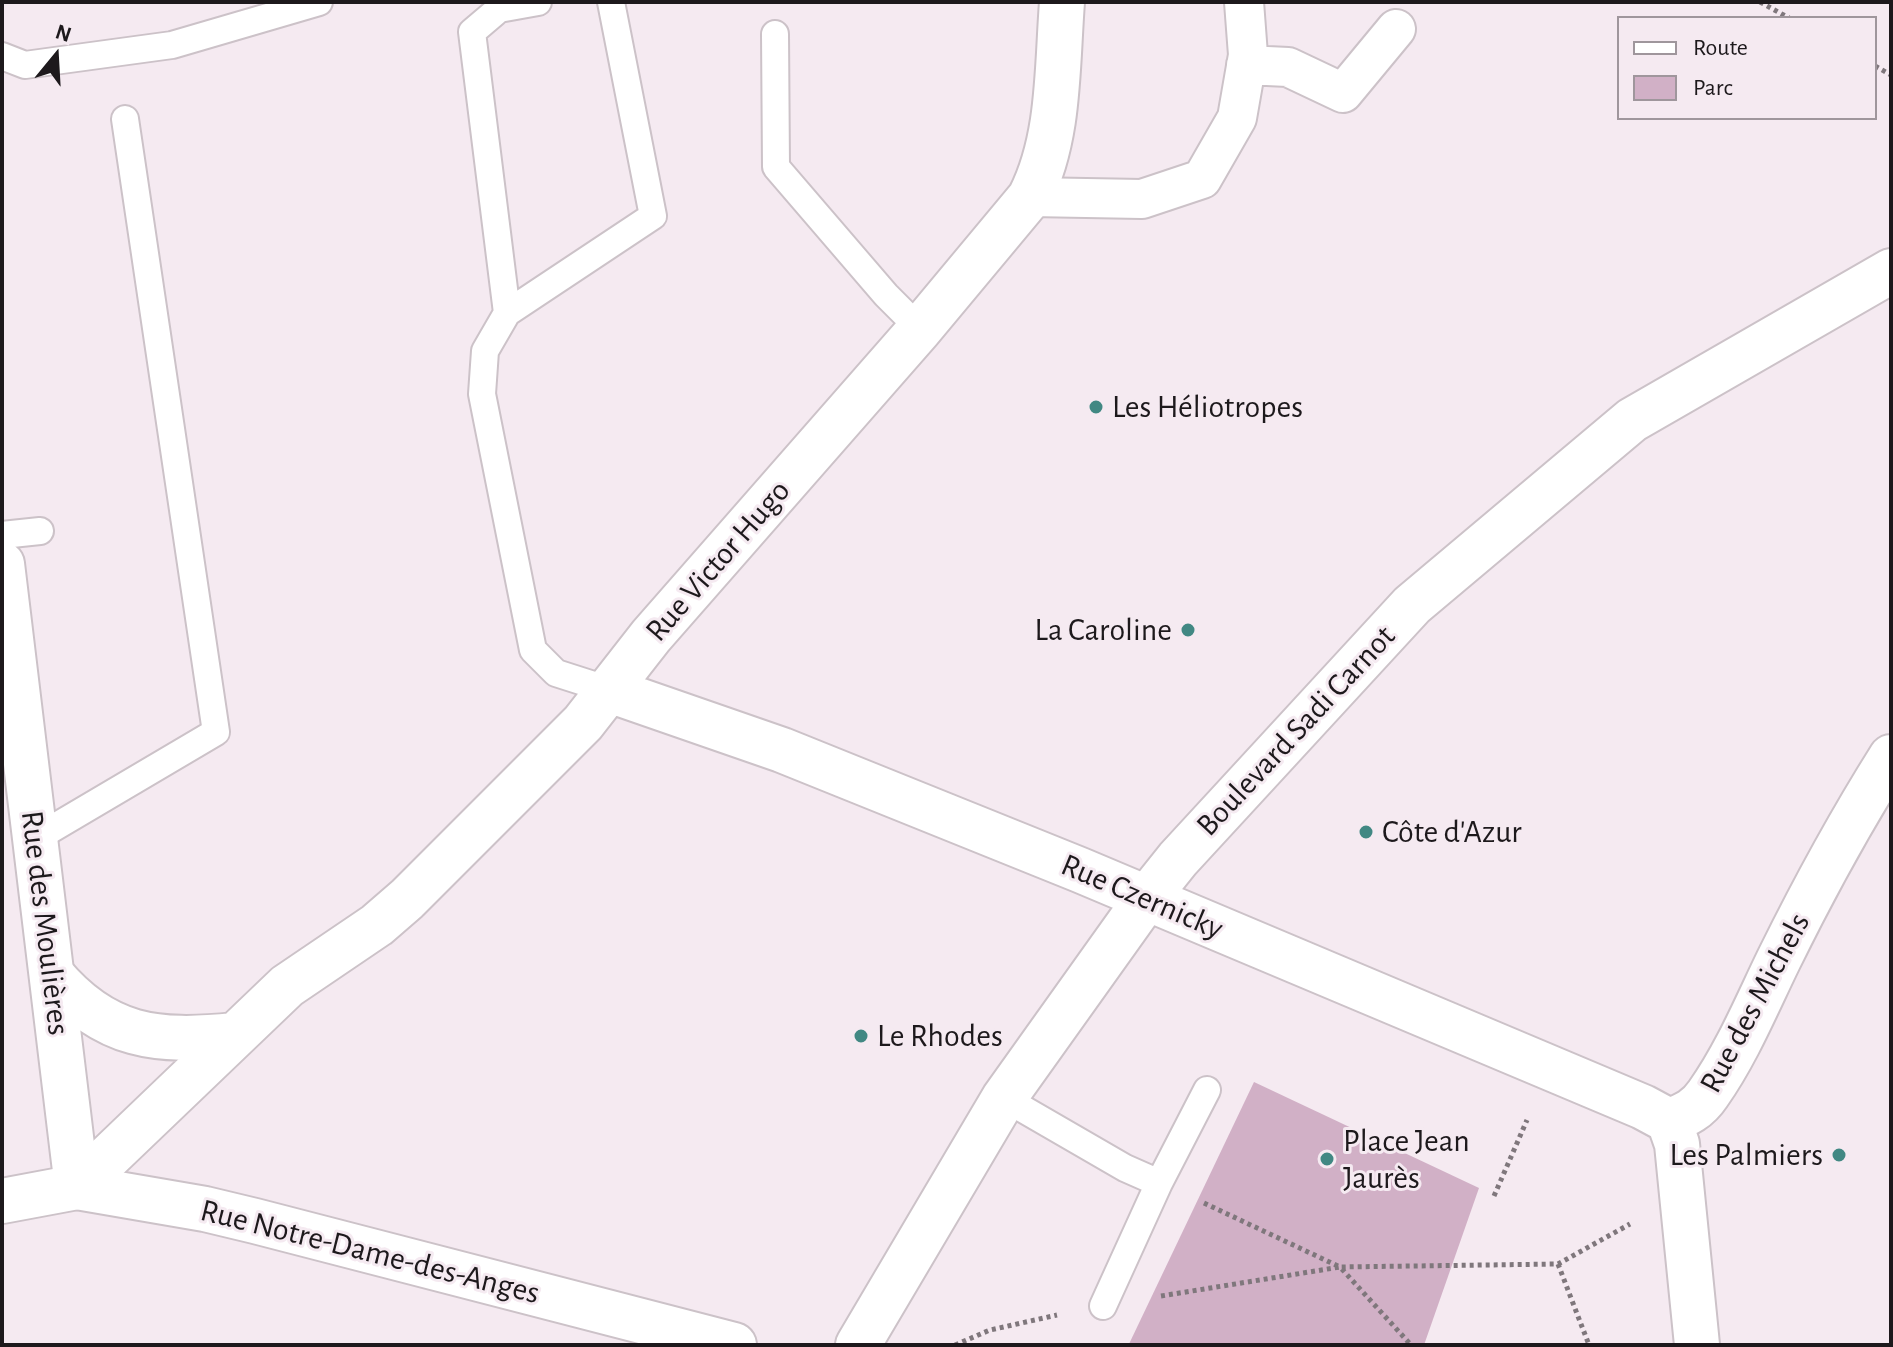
<!DOCTYPE html>
<meta charset="utf-8">
<style>
body{margin:0}
#map{position:relative;width:1893px;height:1347px;overflow:hidden;background:#f5eaf1;font-family:"Alegreya Sans",sans-serif}
canvas{display:block}
.frame{position:absolute;inset:0;border:4px solid #1d191c;pointer-events:none}
.legend{position:absolute;left:1617px;top:16px;width:260px;height:104px;box-sizing:border-box;background:#f5eaf1;border:2px solid #9f969c;margin:0;padding:10px 14px;list-style:none;font-size:24px;color:#1d191c}
.legend li{display:flex;align-items:center;gap:16px;height:40px}
.legend b{width:40px;border:2px solid #9f969c}
.north{position:absolute;left:16px;top:16px;width:80px;height:80px;-webkit-text-stroke:6px #f5eaf1;paint-order:stroke;rotate:18deg;font-size:22px;font-weight:700;line-height:32px;text-align:center;color:#1d191c}
.north::after{content:'';display:block;margin:auto;width:28px;height:36px;background:#1d191c;clip-path:polygon(50% 0,100% 100%,50% 72%,0 100%)}
</style>
<div id="map">
<canvas width="1893" height="1347"></canvas>
<div class="frame"></div>
<ul class="legend">
<li><b style="height:10px;background:#fff"></b>Route</li>
<li><b style="height:22px;background:#d1b0c6"></b>Parc</li>
</ul>
<div class="north">N</div>
</div>
<script>
const ctx = document.querySelector('canvas').getContext('2d');
ctx.lineJoin = 'round';
function paint(path, color) { ctx.fillStyle = color; ctx.fill(path, 'evenodd'); }
function strokePath(path, color, width, dash) { ctx.strokeStyle = color; ctx.lineWidth = width; ctx.lineCap = dash ? 'butt' : 'round'; ctx.setLineDash(dash || []); ctx.stroke(path); }
function label(font, color, halo, rows, align = 'center') {
  ctx.font = font + ' "Alegreya Sans",sans-serif'; ctx.lineWidth = 6; ctx.setLineDash([]); ctx.textBaseline = 'middle'; ctx.strokeStyle = halo; ctx.fillStyle = color; for (const [text, x, y, turn = 0] of rows) {
    ctx.save(); ctx.translate(x, y); ctx.rotate((+turn || 0) * Math.PI / 180); ctx.textAlign = isNaN(turn) ? turn : align; if (halo) ctx.strokeText(text, 0, 0); ctx.fillText(text, 0, 0); ctx.restore();
  }
}
const green = new Path2D(`
 M 1254,1082 L 1479,1188 L 1424,1345 L 1129,1344 Z`);
const path = new Path2D(`
 M 1760,2 L 1789,18
 M 1875,66 L 1891,75
 M 1494,1196 L 1527,1120
 M 1204,1203 L 1340,1267 L 1558,1264 L 1630,1224
 M 1558,1264 L 1589,1345
 M 1161,1296 L 1340,1267 L 1411,1345
 M 955,1345 L 990,1330 L 1057,1315`);
const service = new Path2D(`
 M 775,34 L 776,167 L 886,295 L 920,329
 M 2,56 L 25,65 L 172,45 L 319,2
 M 507,313 L 472,32 L 499,9 L 538,2
 M 2,535 L 40,531
 M 609,690 L 556,673 L 533,650 L 482,394 L 485,351 L 507,313 L 653,216 L 611,2
 M 33,840 L 216,732 L 125,119
 M 1004,1098 L 1125,1168 L 1159,1183 L 1207,1090
 M 1103,1306 L 1159,1183`);
const pedestrian = new Path2D(`
 M 1246,65 L 1288,67 L 1343,93 L 1396,29
 M 1030,197 L 1142,199 L 1202,179 L 1237,118 L 1248,55 L 1244,2`);
const minor = new Path2D(`
 M 609,690 L 782,750 L 1080,870 L 1643,1107 L 1669,1121
 M 52,975 C 105,1038 157,1043 235,1035
 M 1669,1121 C 1686,1115 1698,1109 1708,1094 C 1737,1053 1757,1004 1779,959 C 1813,890 1850,822 1891,757
 M 1669,1121 L 1677,1144 L 1697,1345
 M 2,1201 L 77,1187 L 287,986 L 377,925 L 407,899 L 583,723 L 651,636 L 920,329 L 1030,197 C 1060,138 1057,67 1062,2`);
const tertiary = new Path2D(`
 M 2,564 L 77,1187 L 205,1209 L 255,1221 L 734,1345`);
const secondary = new Path2D(`
 M 858,1345 L 1004,1098 L 1146,899 L 1178,859 L 1412,605 L 1632,420 L 1891,271`);
const markers = [
 [1096,407,8,"#418883"],
 [1188,630,8,"#418883"],
 [1366,832,8,"#418883"],
 [861,1036,8,"#418883"],
 [1839,1155,8,"#418883"],
 [1327,1159,8,"#418883"]
];
const poiNames = [
 ["Les Héliotropes",1112,407],
 ["La Caroline",1172,630,"right"],
 ["Côte d'Azur",1382,832],
 ["Le Rhodes",877,1036],
 ["Place Jean",1343,1141],
 ["Jaurès",1343,1178],
 ["Les Palmiers",1823,1155,"right"]
];
const streetNames = [
 ["Rue Victor Hugo",718,561,-49],
 ["Boulevard Sadi Carnot",1296,731,-47],
 ["Rue Czernicky",1142,897,23],
 ["Rue des Moulières",45,923,83],
 ["Rue des Michels",1755,1003,-62],
 ["Rue Notre-Dame-des-Anges",370,1252,14]
];
paint(green, '#d1b0c6');
strokePath(service, '#ccc2c8', 30);
strokePath(pedestrian, '#ccc2c8', 42);
strokePath(minor, '#ccc2c8', 48);
strokePath(tertiary, '#ccc2c8', 48);
strokePath(secondary, '#ccc2c8', 48);
strokePath(path, '#7f777c', 5, [4, 4]);
strokePath(service, '#fff', 26);
strokePath(pedestrian, '#fff', 38);
strokePath(minor, '#fff', 44);
strokePath(tertiary, '#fff', 44);
strokePath(secondary, '#fff', 44);
for (const [x, y, r, color] of markers) { const dot = new Path2D(); dot.arc(x, y, r, 0, 2 * Math.PI); ctx.fillStyle = color; ctx.fill(dot); strokePath(dot, '#f5eaf1', 3); }
label('32px', '#1d191c', '#f5eaf1', poiNames, 'left');
label('32px', '#1d191c', '#f5eaf1', streetNames);
</script>
